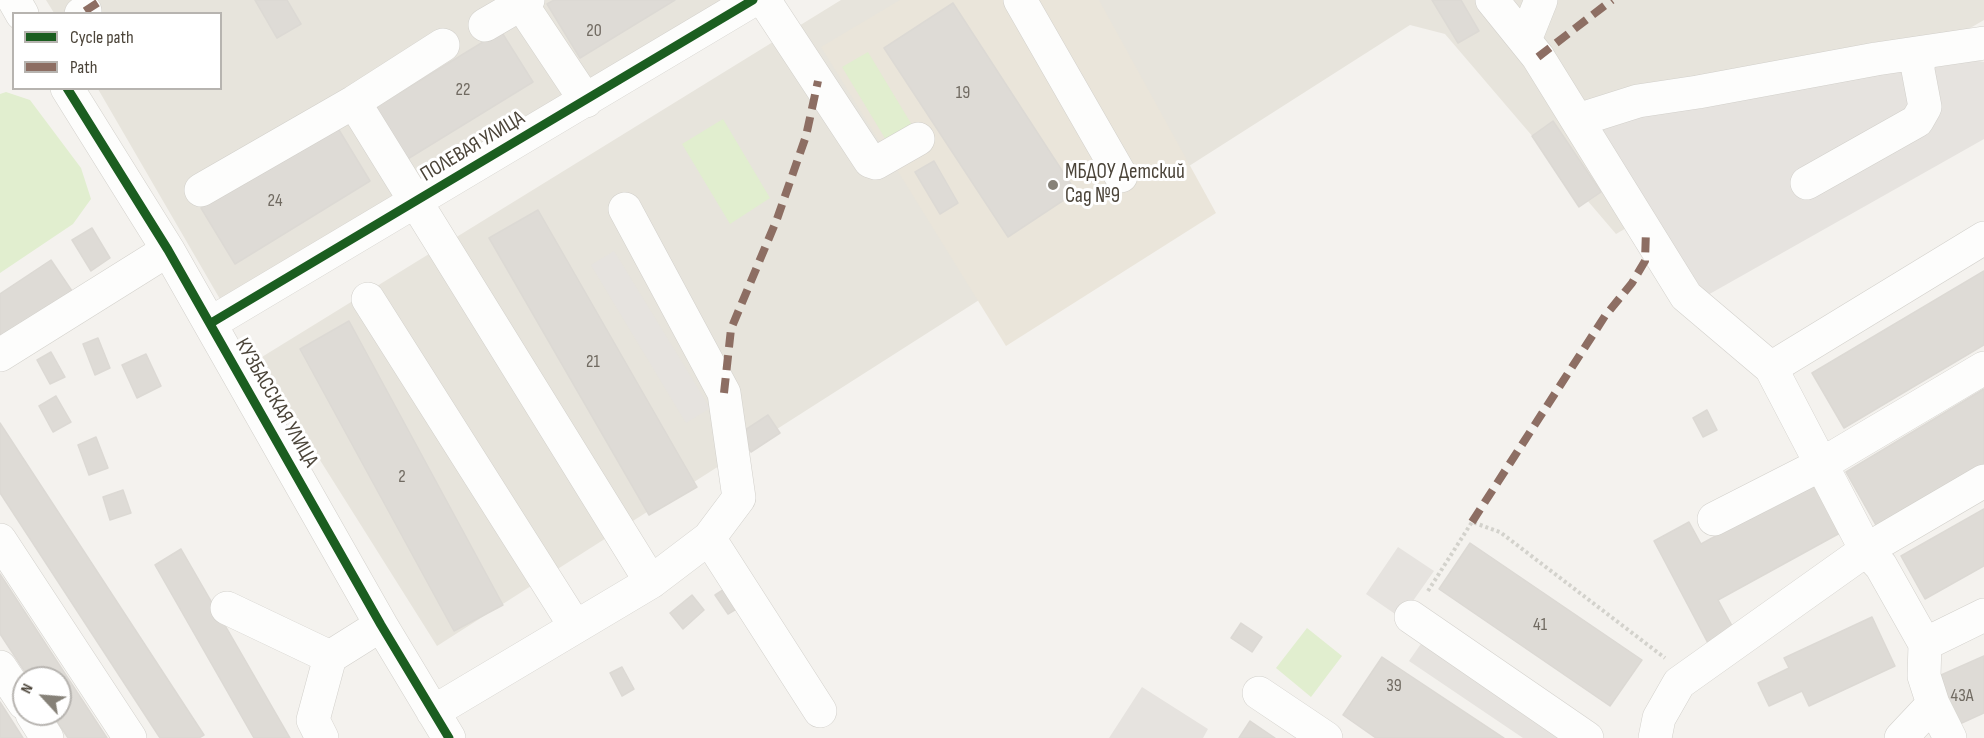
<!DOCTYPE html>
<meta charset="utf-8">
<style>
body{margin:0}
#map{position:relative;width:1984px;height:738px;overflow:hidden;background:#f4f2ee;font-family:"Sofia Sans Condensed",sans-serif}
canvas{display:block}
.legend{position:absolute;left:12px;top:12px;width:210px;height:78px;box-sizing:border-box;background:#fff;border:2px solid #b7b4b0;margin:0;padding:8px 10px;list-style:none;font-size:18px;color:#4b4439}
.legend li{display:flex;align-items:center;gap:12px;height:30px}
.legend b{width:30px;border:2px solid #b7b4b0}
.north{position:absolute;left:12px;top:666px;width:60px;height:60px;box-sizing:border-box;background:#fff;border:2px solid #b7b4b0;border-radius:50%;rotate:296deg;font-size:16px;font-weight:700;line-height:24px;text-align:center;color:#4b4439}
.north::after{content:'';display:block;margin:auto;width:21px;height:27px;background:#868178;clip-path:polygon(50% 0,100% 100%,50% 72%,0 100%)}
</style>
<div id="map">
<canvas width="1984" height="738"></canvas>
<ul class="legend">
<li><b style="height:8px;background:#1b5e20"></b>Cycle path</li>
<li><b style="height:8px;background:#8d6e63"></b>Path</li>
</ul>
<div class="north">N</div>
</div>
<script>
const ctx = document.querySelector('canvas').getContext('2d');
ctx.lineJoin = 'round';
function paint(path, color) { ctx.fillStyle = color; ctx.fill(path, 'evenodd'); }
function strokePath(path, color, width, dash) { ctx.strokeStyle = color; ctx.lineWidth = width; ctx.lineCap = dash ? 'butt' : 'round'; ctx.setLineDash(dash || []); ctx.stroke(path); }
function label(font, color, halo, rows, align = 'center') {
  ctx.font = font + ' "Sofia Sans Condensed",sans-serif'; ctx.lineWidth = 6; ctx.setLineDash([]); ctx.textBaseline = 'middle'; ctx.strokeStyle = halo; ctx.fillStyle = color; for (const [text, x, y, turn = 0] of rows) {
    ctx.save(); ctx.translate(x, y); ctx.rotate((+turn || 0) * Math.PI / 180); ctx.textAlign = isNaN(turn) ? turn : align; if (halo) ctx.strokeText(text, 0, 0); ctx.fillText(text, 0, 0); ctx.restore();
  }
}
const residential = new Path2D(`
 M 46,0 L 722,0 L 224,306 L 98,89 L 220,88 L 220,14 L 54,13 Z
 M 841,0 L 1984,0 L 1984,20 L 1616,234 L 1445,34 L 1410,25 L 437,646 L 257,360 Z`);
const education = new Path2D(`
 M 900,0 L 1099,0 L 1216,213 L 1006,346 L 821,47 Z`);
const green = new Path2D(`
 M 868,52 L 915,130 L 889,145 L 842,67 Z
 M 6,92 L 30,100 L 81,168 L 91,199 L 73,224 L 0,273 L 0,94 Z
 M 723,119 L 770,198 L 730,224 L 682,144 Z
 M 1307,628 L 1342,656 L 1311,697 L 1276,668 Z`);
const parking = new Path2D(`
 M 1974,60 L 1984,62 L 1984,139 L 1706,296 L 1600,131 L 1619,114 Z
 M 614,251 L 710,408 L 686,423 L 591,265 Z
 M 1398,547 L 1434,571 L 1401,618 L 1366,594 Z
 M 1425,638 L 1572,738 L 1523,738 L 1409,661 Z
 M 1142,687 L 1208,729 L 1203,738 L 1109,738 Z`);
const building = new Path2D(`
 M 255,0 L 287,0 L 301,24 L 277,38 Z
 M 554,0 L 675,0 L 580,58 L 547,4 Z
 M 1432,0 L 1461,0 L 1479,31 L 1458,43 Z
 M 953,3 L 1076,192 L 1008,237 L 884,48 Z
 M 501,31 L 533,82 L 406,160 L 375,108 Z
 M 1553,121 L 1601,192 L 1579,207 L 1532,136 Z
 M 336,125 L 370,181 L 235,264 L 201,208 Z
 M 934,161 L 958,203 L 940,214 L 915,172 Z
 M 538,210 L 697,487 L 649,515 L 489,238 Z
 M 92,228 L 110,258 L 91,271 L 72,240 Z
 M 51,260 L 72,291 L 0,338 L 0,294 Z
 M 1984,271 L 1984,345 L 1844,428 L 1812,373 Z
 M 349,321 L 503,605 L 454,631 L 300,349 Z
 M 98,338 L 110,368 L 95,375 L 83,344 Z
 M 51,352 L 65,377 L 50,384 L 37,360 Z
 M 146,354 L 161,386 L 137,398 L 122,365 Z
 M 1984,389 L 1984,464 L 1877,527 L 1846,472 Z
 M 56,396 L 71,422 L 53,432 L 39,406 Z
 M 1707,410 L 1717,430 L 1703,437 L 1693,418 Z
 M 768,415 L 780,433 L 751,452 L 739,434 Z
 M 0,423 L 204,735 L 199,738 L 160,738 L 0,493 Z
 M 96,437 L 108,468 L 89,475 L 78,445 Z
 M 1813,483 L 1840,533 L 1718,600 L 1736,633 L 1710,647 L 1654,541 L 1689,522 L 1701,544 Z
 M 123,490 L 131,513 L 110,520 L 103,497 Z
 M 1984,509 L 1984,566 L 1925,599 L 1901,556 Z
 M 1470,543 L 1642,660 L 1610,706 L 1439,589 Z
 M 181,549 L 290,738 L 254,738 L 155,565 Z
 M 0,574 L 107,738 L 68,738 L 52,714 L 60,714 L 60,678 L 29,678 L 0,634 Z
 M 726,588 L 738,608 L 728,614 L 715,595 Z
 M 692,595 L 704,610 L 683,629 L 670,613 Z
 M 1872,617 L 1895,666 L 1809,706 L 1802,691 L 1769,706 L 1758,683 L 1789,668 L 1784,658 Z
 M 1241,623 L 1262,637 L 1252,652 L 1231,638 Z
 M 1984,656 L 1984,713 L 1953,727 L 1932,679 Z
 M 1382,657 L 1504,738 L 1376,738 L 1343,715 Z
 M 622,667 L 634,689 L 622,696 L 610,673 Z
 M 0,702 L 23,738 L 0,738 Z
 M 1250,721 L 1275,738 L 1239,738 Z`);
const path = new Path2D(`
 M 1428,591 L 1472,522 L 1500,532 L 1665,658`);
const minor = new Path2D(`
 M 14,0 L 22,14
 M 764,0 L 870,161 L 876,163 L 918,139
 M 1020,0 L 1121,176
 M 1492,0 L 1538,57 L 1686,296 L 1771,368 L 1866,550 L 1881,566 L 1925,644 L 1924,676 L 1933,704 L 1950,738
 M 522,5 L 586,101
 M 81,14 L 85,11
 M 485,25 L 528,0
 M 1525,40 L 1541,0
 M 67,88 L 168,250 L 381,625 L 449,738
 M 354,102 L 651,582
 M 1578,120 L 1638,101 L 1698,92 L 1876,59 L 1984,43
 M 1807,183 L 1917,121 L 1925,107 L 1918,70 L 1919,53
 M 201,190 L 354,102 L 443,45
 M 368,299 L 575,626
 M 211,323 L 753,0
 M 0,355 L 168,250
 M 1771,368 L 1984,238
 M 1714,519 L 1822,464 L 1984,368
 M 709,538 L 820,711
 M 0,540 L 130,738
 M 227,608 L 330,657
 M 1411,617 L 1587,738
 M 1925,644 L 1984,615
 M 0,667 L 24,703
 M 1259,693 L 1326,738
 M 433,712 L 651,582 L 709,538 L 739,498 L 724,393 L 625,209
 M 32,714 L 47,738
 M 322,738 L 313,720 L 330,657 L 381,625
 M 1655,738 L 1659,718 L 1679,683 L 1866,550 L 1984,481
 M 1901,738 L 1933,704`);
const quiet = new Path2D(`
 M 85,11 L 102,0
 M 1538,57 L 1612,0
 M 724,393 L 731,329 L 777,219 L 806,136 L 818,81
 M 1472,522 L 1605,316 L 1632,283 L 1645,261 L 1646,230`);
const cycleway = new Path2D(`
 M 67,88 L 168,250 L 381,625 L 449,738
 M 211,323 L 753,0`);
const markers = [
 [1053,185,6,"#868178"]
];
const numberNames = [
 ["20",594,31],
 ["22",463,90],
 ["19",963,93],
 ["24",275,201],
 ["21",593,362],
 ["2",402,477],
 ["41",1540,625],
 ["39",1394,686],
 ["43А",1962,696]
];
const streetNames = [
 ["ПОЛЕВАЯ УЛИЦА",473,147,-31],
 ["КУЗБАССКАЯ УЛИЦА",276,403,60]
];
const poiNames = [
 ["МБДОУ Детский",1065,173],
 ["Сад №9",1065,197]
];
paint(residential, '#e7e4dc');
paint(education, '#eae5da');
paint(green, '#e1eecf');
paint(parking, '#e6e3df');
paint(building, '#dedbd6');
strokePath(building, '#dcd9d4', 1.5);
strokePath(minor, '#d2d0cb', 34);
strokePath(path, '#d3d2cc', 4, [3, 3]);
strokePath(minor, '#fdfdfc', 33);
strokePath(quiet, '#8d6e63', 8, [15, 8]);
strokePath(cycleway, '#1b5e20', 9);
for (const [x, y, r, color] of markers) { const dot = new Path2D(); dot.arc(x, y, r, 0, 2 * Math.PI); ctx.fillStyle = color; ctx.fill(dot); strokePath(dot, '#fff', 2); }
label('18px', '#706a61', null, numberNames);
label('21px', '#4b4439', '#fff', streetNames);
label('21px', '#4b4439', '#fff', poiNames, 'left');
</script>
